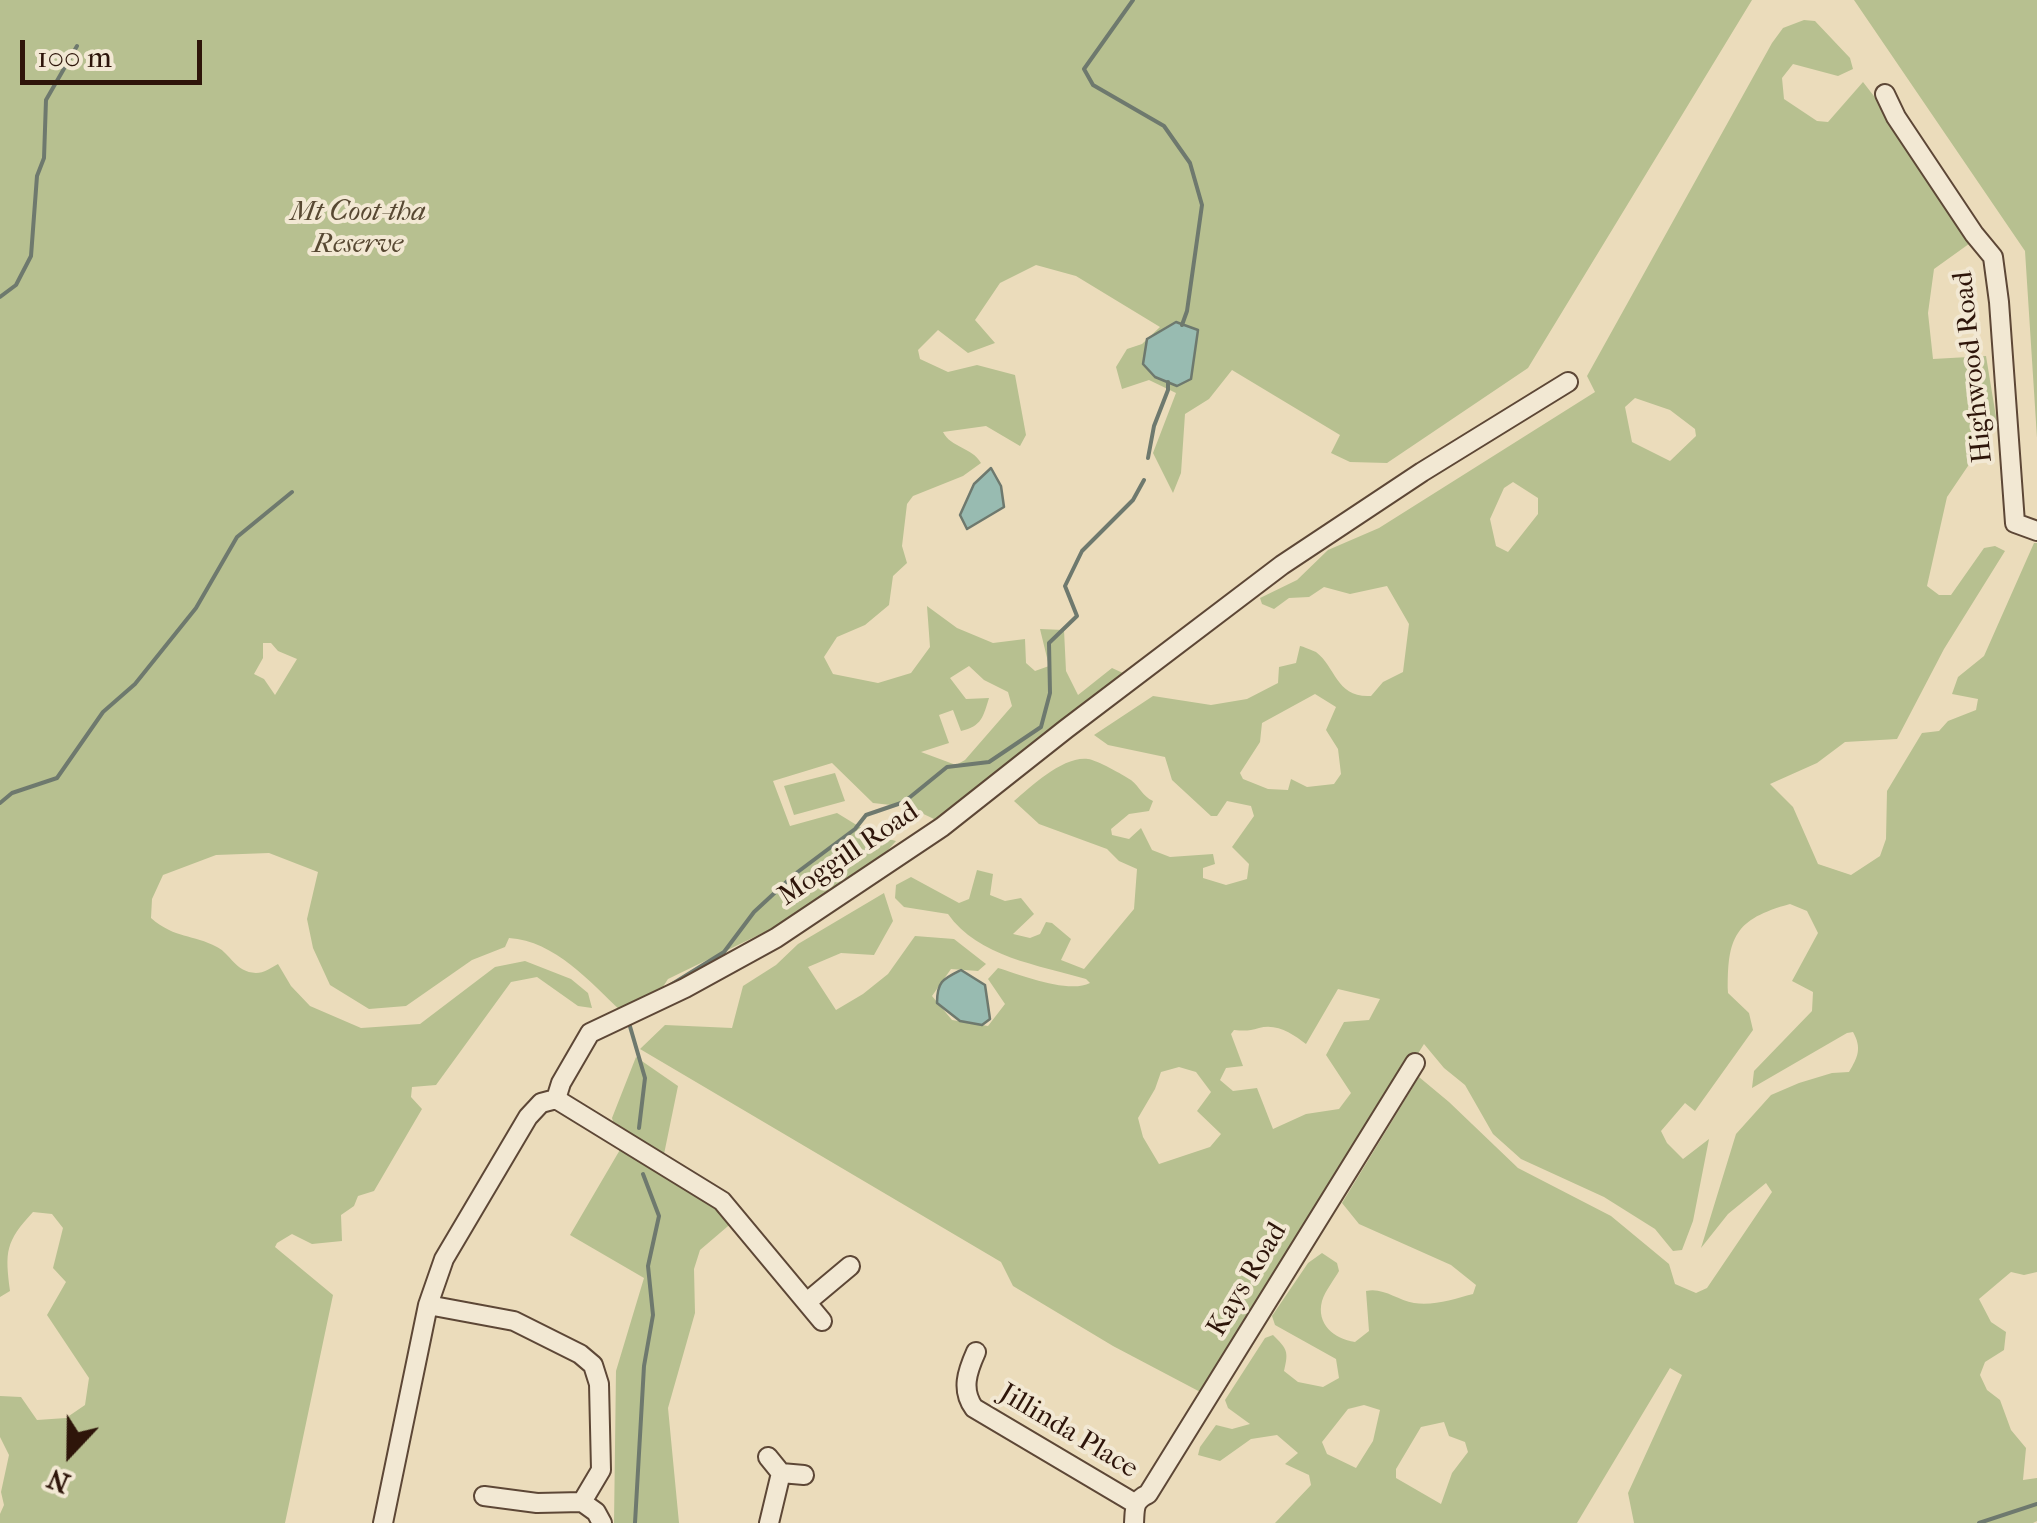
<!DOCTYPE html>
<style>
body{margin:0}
#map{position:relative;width:2037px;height:1523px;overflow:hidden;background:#ebdcbb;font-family:"IM FELL French Canon",serif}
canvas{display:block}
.north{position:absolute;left:20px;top:1403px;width:100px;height:100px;-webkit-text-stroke:8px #f2e8d3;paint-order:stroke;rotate:202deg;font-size:28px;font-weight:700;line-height:40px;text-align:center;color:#2e150a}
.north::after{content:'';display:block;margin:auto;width:35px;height:45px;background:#2e150a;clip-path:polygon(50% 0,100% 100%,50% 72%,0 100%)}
.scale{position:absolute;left:20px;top:40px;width:182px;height:45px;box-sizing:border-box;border:5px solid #2e150a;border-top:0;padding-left:12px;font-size:30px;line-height:35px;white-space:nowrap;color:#2e150a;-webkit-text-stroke:8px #f2e8d3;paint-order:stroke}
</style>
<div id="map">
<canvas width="2037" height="1523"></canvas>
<div class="north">N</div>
<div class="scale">100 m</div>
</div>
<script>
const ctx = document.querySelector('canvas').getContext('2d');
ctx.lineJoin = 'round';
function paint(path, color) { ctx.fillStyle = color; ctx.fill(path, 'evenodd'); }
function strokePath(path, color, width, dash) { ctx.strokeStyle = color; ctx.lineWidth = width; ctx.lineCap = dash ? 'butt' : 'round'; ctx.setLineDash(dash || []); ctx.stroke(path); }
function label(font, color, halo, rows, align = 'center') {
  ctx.font = font + ' "IM FELL French Canon",serif'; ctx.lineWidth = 8; ctx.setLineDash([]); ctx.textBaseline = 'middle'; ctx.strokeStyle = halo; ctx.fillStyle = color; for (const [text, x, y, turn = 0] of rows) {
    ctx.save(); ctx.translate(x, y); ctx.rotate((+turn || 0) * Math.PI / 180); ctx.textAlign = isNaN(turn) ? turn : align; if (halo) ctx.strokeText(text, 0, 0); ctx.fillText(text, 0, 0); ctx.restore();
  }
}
const green = new Path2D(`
 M 0,0 L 1752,0 L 1528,368 L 1387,463 L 1350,462 L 1331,453 L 1340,435 L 1232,370 L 1209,399 L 1185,414 L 1181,473 L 1173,493 L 1153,453 L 1176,393 L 1149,380 L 1122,389 L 1116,367 L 1127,349 L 1142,344 L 1160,327 L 1076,276 L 1036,265 L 1000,283 L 975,320 L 995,343 L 968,353 L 938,330 L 918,350 L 920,359 L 948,372 L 977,365 L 1015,375 L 1026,435 L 1020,446 L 986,426 L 943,432 C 951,448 972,447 981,463 L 963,476 L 913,496 L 907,504 L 902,546 L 907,563 L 893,576 L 889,605 L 865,625 L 837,637 L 824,657 L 833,674 L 878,683 L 911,673 L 930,647 L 927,606 L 957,628 L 993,643 L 1025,639 L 1026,663 L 1035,671 L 1049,666 L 1040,629 L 1064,630 L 1066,671 L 1078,695 L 1112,668 L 1125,674 L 936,820 L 909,807 L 873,803 L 832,763 L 773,781 L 790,826 L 837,813 L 873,835 L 896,841 L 863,878 L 812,909 L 668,979 L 657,996 L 621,1011 C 590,982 555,941 509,938 L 505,947 L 472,960 L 406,1006 L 369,1009 L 330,985 L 313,948 L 307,919 L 318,872 L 269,853 L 216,855 L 163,875 L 152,899 L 151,918 C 175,939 193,934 217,947 C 231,954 235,972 256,973 C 264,973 271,968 278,964 L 291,986 L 310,1006 L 361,1028 L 420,1024 L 495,967 L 525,961 L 571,979 L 588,993 L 592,1008 L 578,1006 L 537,977 L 511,982 L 436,1085 L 412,1087 L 411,1097 L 422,1109 L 374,1191 L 358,1196 L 354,1206 L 341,1215 L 342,1241 L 312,1244 L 292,1234 L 277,1243 L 275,1247 L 333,1295 L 285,1523 L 0,1523 L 0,1514 L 4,1505 L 1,1492 L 9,1455 L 0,1437 L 0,1396 L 21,1397 L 37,1420 L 66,1418 L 85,1405 L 89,1378 L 47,1315 L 66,1282 L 53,1268 L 63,1228 L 52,1214 L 33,1212 C 5,1242 5,1252 10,1291 L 0,1297 ZM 263,643 L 271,643 L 278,651 L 297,659 L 275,695 L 264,679 L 254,674 L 263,658 ZM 969,666 L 984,680 L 1008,692 L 1012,706 L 965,760 L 956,765 L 921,752 L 949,743 L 939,715 L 953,710 L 961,731 C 982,726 983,717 989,698 L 966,699 L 950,678 Z
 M 1854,0 L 2037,0 L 2037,438 L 2025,251 Z
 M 1804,20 L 1815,21 L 1850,58 L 1853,69 L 1838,76 L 1793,64 L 1782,78 L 1784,99 L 1817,121 L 1828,122 L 1863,82 L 1915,149 L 1973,241 L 1934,269 L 1928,313 L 1933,359 L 1986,356 L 1997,423 L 1947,497 L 1927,586 L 1939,595 L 1951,595 L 1984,548 L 1995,546 L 2005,551 L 1944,649 L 1897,739 L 1845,742 L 1817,763 L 1770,784 L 1793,807 L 1818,864 L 1851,875 L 1880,856 L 1886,839 L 1887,791 L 1922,733 L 1939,731 L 1948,721 L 1976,710 L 1978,699 L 1952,694 L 1958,677 L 1984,656 L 2034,543 L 2037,543 L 2037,1272 L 2024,1275 L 2011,1272 L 1979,1299 L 1991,1322 L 2006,1332 L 2004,1350 L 1985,1362 L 1980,1375 L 1987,1390 L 2000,1400 L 2011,1430 L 2026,1448 L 2023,1480 L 2037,1478 L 2037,1521 L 2033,1523 L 1634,1523 L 1628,1493 L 1682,1375 L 1670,1368 L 1577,1523 L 1275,1523 L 1311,1485 L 1309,1475 L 1285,1464 L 1298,1453 L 1277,1435 L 1251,1439 L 1220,1461 L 1198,1455 L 1200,1447 L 1216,1425 L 1232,1429 L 1250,1424 L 1228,1408 L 1225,1400 L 1265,1338 L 1273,1335 C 1287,1349 1289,1351 1284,1371 L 1298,1382 L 1323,1387 L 1339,1378 L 1336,1359 L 1275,1325 L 1272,1316 L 1308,1263 L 1322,1253 L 1337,1263 L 1339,1271 C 1334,1280 1325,1291 1322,1301 C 1316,1324 1334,1339 1355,1342 L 1369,1331 L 1366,1291 C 1383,1287 1397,1300 1414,1303 C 1434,1306 1454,1299 1473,1294 L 1476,1285 L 1451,1265 L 1359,1224 L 1342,1203 L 1419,1077 L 1449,1102 L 1518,1168 L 1611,1216 L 1669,1264 L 1675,1284 L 1696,1293 L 1707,1288 L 1772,1192 L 1766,1183 L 1728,1214 L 1701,1248 L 1736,1134 L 1771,1095 L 1799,1083 L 1832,1073 L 1849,1072 C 1858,1057 1862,1048 1853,1032 L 1847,1033 L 1752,1088 L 1754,1071 L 1812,1011 L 1813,992 L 1792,981 L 1818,933 L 1807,911 L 1790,904 C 1735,919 1727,937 1728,993 L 1749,1013 L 1753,1030 L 1695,1111 L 1685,1103 L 1661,1131 L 1667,1143 L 1683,1159 L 1709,1139 L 1693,1221 L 1682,1250 L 1673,1251 L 1655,1229 L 1604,1197 L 1521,1159 L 1493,1134 L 1465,1085 L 1444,1068 L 1424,1044 L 1206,1395 L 1113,1346 L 1013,1286 L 1001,1262 L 640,1049 L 665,1025 L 732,1028 L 743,986 L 776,965 L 798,944 L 884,893 L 893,921 L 874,955 L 841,953 L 808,967 L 836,1010 L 863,994 L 888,974 L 915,936 L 954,939 L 986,964 L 978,971 L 951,969 L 932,996 L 952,1020 L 988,1026 L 1005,1004 L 988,979 L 998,968 C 1021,975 1069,994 1090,983 L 1086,979 C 1039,965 978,957 948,914 L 904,907 L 895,898 L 896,885 L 911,877 L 959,903 L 969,899 L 977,870 L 993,874 L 990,895 L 1005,901 L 1021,898 L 1034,914 L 1013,934 L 1030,938 L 1040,934 L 1046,922 L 1052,923 L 1071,939 L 1061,960 L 1084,969 L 1134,909 L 1137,869 L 1119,861 L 1107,849 L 1039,824 L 1014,801 C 1032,786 1063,756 1088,759 C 1097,760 1123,775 1131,780 C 1140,787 1142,796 1153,801 L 1149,811 L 1129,814 L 1111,829 L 1112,835 L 1129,839 L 1141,828 L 1152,850 L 1170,857 L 1213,854 L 1215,864 L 1203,868 L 1203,878 L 1226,885 L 1247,879 L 1249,864 L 1232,847 L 1254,816 L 1251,806 L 1227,801 L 1217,816 L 1211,816 L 1172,780 L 1165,757 L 1108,745 L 1094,735 L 1153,696 L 1211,705 L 1247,699 L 1278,683 L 1279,667 L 1296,663 L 1300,646 C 1302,646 1314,651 1316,652 C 1336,667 1336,698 1371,696 L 1383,682 L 1403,672 L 1409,624 L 1387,586 L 1350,594 L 1324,587 L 1309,597 L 1289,598 L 1274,609 L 1262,604 L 1260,598 L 1297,580 L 1328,550 L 1379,528 L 1595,392 L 1587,376 L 1772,43 L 1783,28 ZM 1635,398 L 1670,410 L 1695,429 L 1696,436 L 1670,461 L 1632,442 L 1625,407 ZM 1513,482 L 1538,498 L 1538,514 L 1508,552 L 1496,546 L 1490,519 L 1504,488 ZM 1315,694 L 1336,707 L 1326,730 L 1338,749 L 1341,774 L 1334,784 L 1307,787 L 1291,779 L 1288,790 L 1268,789 L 1243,779 L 1240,773 L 1260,742 L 1262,723 ZM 1338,989 L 1380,999 L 1369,1020 L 1344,1022 L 1326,1055 L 1351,1093 L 1339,1109 L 1306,1114 L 1273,1129 L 1257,1088 L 1233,1091 L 1220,1080 L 1226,1068 L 1243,1066 L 1231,1034 L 1234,1030 C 1245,1031 1249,1031 1259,1028 C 1277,1023 1293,1034 1306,1044 ZM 1179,1067 L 1196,1072 L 1211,1092 L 1197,1111 L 1221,1134 L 1210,1147 L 1159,1164 L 1143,1137 L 1138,1118 L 1155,1089 L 1161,1072 ZM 1364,1405 L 1380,1410 L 1373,1441 L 1356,1468 L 1327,1454 L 1322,1442 L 1348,1409 ZM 1444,1422 L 1449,1436 L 1465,1442 L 1468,1452 L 1452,1473 L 1441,1504 L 1396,1478 L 1396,1469 L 1421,1427 Z
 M 835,773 L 845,801 L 794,815 L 784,786 Z
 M 636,1057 L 678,1086 L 663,1159 L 676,1183 L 734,1221 L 700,1250 L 694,1269 L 695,1313 L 668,1408 L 679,1523 L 614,1523 L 616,1371 L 644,1278 L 570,1235 L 621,1148 L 612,1118 Z`);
const water = new Path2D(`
 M 1176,322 L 1198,330 L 1191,379 L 1177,386 L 1155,377 L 1143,364 L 1147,339 Z
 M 991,468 L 1001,486 L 1004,507 L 967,529 L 960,515 L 974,484 Z
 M 961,970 L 985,985 L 990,1019 L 982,1025 L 960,1021 L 937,1003 C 937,981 943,979 961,970 Z`);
const stream = new Path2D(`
 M 1133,0 L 1084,69 L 1093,85 L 1164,126 L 1190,163 L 1202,205 L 1187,311 L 1182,325
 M 0,297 L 16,285 L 31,256 L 37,176 L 44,158 L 46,100 L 77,46
 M 1148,458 L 1154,426 L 1168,390 L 1168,382
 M 0,803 L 12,793 L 57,778 L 103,712 L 135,684 L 196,608 L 237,537 L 292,492
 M 669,986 L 724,952 L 754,912 L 795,874 L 855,829 L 866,815 L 904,802 L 947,767 L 989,762 L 1041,727 L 1050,693 L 1049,643 L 1077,616 L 1065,586 L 1082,551 L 1133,500 L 1144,480
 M 629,1023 L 645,1078 L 639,1128
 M 635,1523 L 644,1366 L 653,1315 L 648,1266 L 659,1216 L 643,1174
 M 1979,1523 L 2037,1504`);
const minor = new Path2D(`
 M 1885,94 L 1896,117 L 1974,234 L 1993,257 L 1999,302 L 2015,523 L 2037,531
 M 556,1099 L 561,1083 L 590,1033 L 685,988 L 776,938 L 942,827 L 1066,729 L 1282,565 L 1422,472 L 1568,382
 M 556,1099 L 722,1201 L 822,1321
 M 807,1302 L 850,1266
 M 428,1305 L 514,1321 L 580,1354 L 593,1365 L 599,1384 L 601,1470 L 582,1502 L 596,1512 L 602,1523
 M 976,1352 C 967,1372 961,1390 974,1408 L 1136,1504
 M 768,1457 L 781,1473 L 804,1475
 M 484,1496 L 537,1503 L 582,1502
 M 383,1523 L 428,1305 L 444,1259 L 528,1117 L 541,1103 L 556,1099
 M 769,1523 L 781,1473
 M 1134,1523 C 1135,1509 1133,1501 1148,1494 L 1415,1063`);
const parkNames = [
 ["Mt Coot-tha",358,213],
 ["Reserve",358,245]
];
const streetNames = [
 ["Highwood Road",1974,367,-96],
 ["Moggill Road",849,855,-34],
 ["Kays Road",1248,1280,-59],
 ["Jillinda Place",1068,1432,31]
];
paint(green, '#b7c090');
paint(water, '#98bbb1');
strokePath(water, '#6e796e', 2.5);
strokePath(stream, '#6e796e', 4);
strokePath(minor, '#5d4736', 22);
strokePath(minor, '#f2e8d3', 18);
label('italic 28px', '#574832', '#f2e8d3', parkNames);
label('28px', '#2e150a', '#f2e8d3', streetNames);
</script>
